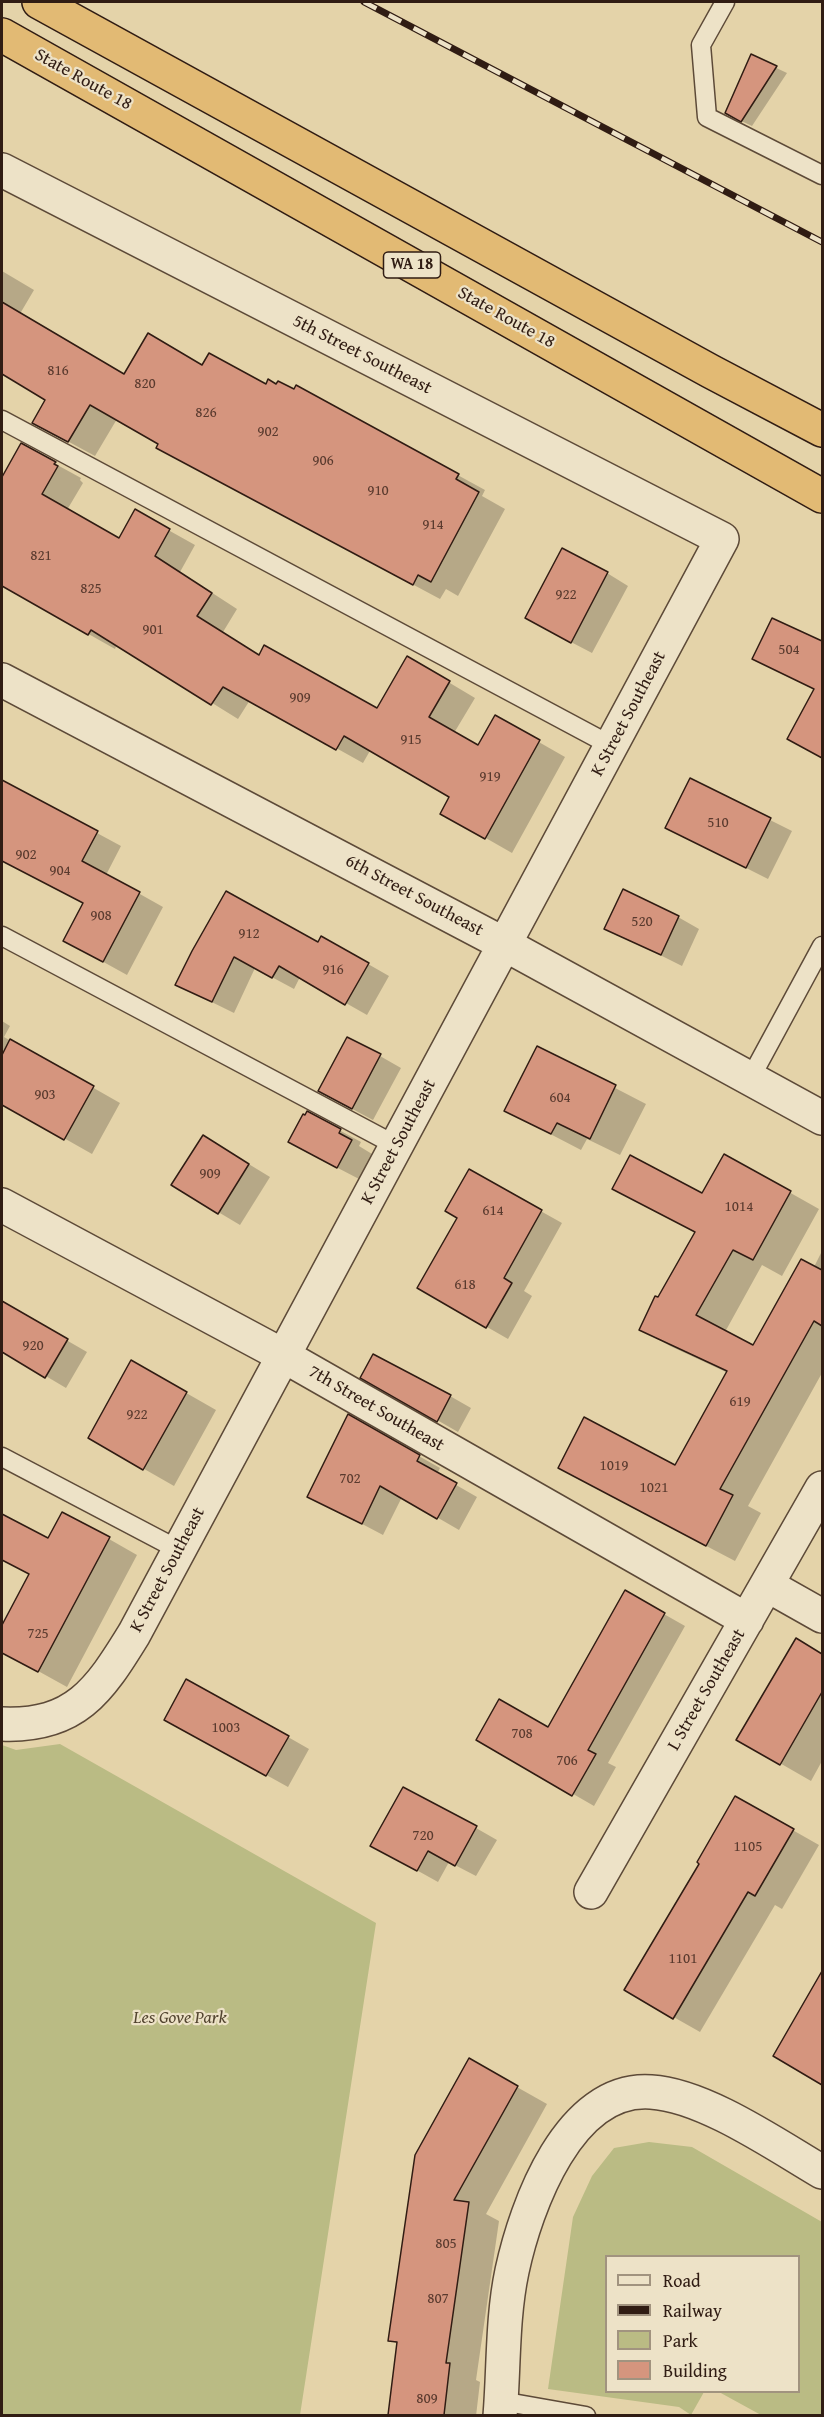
<!DOCTYPE html>
<style>
body{margin:0}
#map{position:relative;width:824px;height:2417px;overflow:hidden;background:#e4d3a9;font-family:"Gentium Book Plus",serif}
canvas{display:block}
.frame{position:absolute;inset:0;border:3px solid #301c13;pointer-events:none}
.legend{position:absolute;left:605px;top:2255px;width:195px;height:138px;box-sizing:border-box;background:#ede2c7;border:2px solid #a1937f;margin:0;padding:8px 10px;list-style:none;font-size:18px;color:#301c13}
.legend li{display:flex;align-items:center;gap:12px;height:30px}
.legend b{width:30px;border:2px solid #a1937f}
</style>
<div id="map">
<canvas width="824" height="2417"></canvas>
<div class="frame"></div>
<ul class="legend">
<li><b style="height:8px;background:#ede2c7"></b>Road</li>
<li><b style="height:8px;background:#301c13"></b>Railway</li>
<li><b style="height:16px;background:#babb84"></b>Park</li>
<li><b style="height:16px;background:#d5957e"></b>Building</li>
</ul>
</div>
<script>
const ctx = document.querySelector('canvas').getContext('2d');
ctx.lineJoin = 'round';
function paint(path, color) { ctx.fillStyle = color; ctx.fill(path, 'evenodd'); }
function strokePath(path, color, width, dash) { ctx.strokeStyle = color; ctx.lineWidth = width; ctx.lineCap = dash ? 'butt' : 'round'; ctx.setLineDash(dash || []); ctx.stroke(path); }
function label(font, color, halo, rows, align = 'center') {
  ctx.font = font + ' "Gentium Book Plus",serif'; ctx.lineWidth = 4.5; ctx.setLineDash([]); ctx.textBaseline = 'middle'; ctx.strokeStyle = halo; ctx.fillStyle = color; for (const [text, x, y, turn = 0] of rows) {
    ctx.save(); ctx.translate(x, y); ctx.rotate((+turn || 0) * Math.PI / 180); ctx.textAlign = isNaN(turn) ? turn : align; if (halo) ctx.strokeText(text, 0, 0); ctx.fillText(text, 0, 0); ctx.restore();
  }
}
const green = new Path2D(`
 M 60,1744 L 376,1923 L 300,2415 L 2,2415 L 2,1745 L 16,1750 Z
 M 649,2142 L 692,2147 L 822,2222 L 822,2415 L 761,2415 L 719,2392 L 798,2392 L 798,2256 L 606,2256 L 606,2392 L 704,2392 L 691,2415 L 679,2407 L 548,2389 L 573,2217 L 592,2176 L 614,2148 Z`);
const shadow = new Path2D(`
 M 751,56 L 787,73 L 752,126 L 737,119 Z
 M 2,271 L 34,290 L 11,329 L 2,324 Z
 M 203,367 L 266,386 L 294,392 L 297,387 L 485,490 L 482,496 L 505,509 L 458,596 L 446,589 L 440,599 L 184,462 L 160,444 L 117,419 L 95,456 L 34,423 L 125,376 Z
 M 21,445 L 81,478 L 80,480 L 83,483 L 67,510 L 120,541 L 136,512 L 195,545 L 180,572 L 237,609 L 223,632 L 260,656 L 377,710 L 408,658 L 475,698 L 454,733 L 479,747 L 495,717 L 565,757 L 512,853 L 442,813 L 451,796 L 371,749 L 363,763 L 250,700 L 238,719 L 117,644 L 115,649 L 2,585 L 2,480 Z
 M 607,573 L 628,586 L 592,653 L 548,630 Z
 M 773,620 L 822,643 L 822,757 L 810,751 L 815,690 L 754,659 Z
 M 690,780 L 792,831 L 768,879 L 667,828 Z
 M 8,785 L 121,846 L 106,875 L 163,907 L 127,975 L 89,954 L 84,904 L 2,860 L 2,796 Z
 M 227,893 L 318,944 L 368,964 L 389,976 L 367,1015 L 300,977 L 294,989 L 255,968 L 234,1013 L 177,985 Z
 M 678,917 L 699,929 L 682,966 L 606,928 Z
 M 2,1021 L 10,1026 L 4,1037 L 120,1103 L 92,1154 L 2,1103 Z
 M 538,1048 L 646,1104 L 620,1155 L 587,1139 L 581,1150 L 506,1111 Z
 M 380,1056 L 401,1068 L 373,1120 L 341,1103 Z
 M 308,1113 L 361,1142 L 359,1146 L 372,1154 L 359,1179 L 311,1154 Z
 M 224,1149 L 270,1177 L 240,1225 L 173,1185 Z
 M 725,1156 L 819,1209 L 782,1276 L 762,1265 L 725,1332 L 754,1347 L 814,1267 L 822,1251 L 822,1373 L 748,1506 L 761,1513 L 735,1561 L 588,1484 L 676,1467 L 728,1373 L 670,1346 L 641,1329 L 697,1233 L 703,1195 Z
 M 469,1171 L 562,1223 L 524,1291 L 532,1296 L 508,1339 L 419,1288 L 459,1218 Z
 M 2,1303 L 87,1352 L 66,1388 L 2,1350 Z
 M 132,1362 L 216,1410 L 174,1486 L 90,1438 Z
 M 362,1377 L 450,1396 L 471,1408 L 458,1432 Z
 M 348,1416 L 440,1468 L 437,1474 L 477,1497 L 459,1530 L 402,1497 L 383,1535 L 309,1496 Z
 M 2,1516 L 49,1540 L 109,1539 L 137,1555 L 67,1687 L 2,1651 L 2,1628 L 30,1575 L 2,1560 Z
 M 625,1592 L 685,1626 L 608,1763 L 616,1767 L 594,1806 L 478,1739 L 549,1729 Z
 M 796,1640 L 822,1655 L 822,1761 L 811,1781 L 738,1739 Z
 M 187,1731 L 288,1737 L 309,1749 L 288,1787 Z
 M 736,1798 L 819,1845 L 782,1909 L 775,1905 L 700,2032 L 626,1990 L 701,1863 Z
 M 476,1828 L 497,1840 L 476,1876 L 449,1862 L 438,1882 L 393,1857 Z
 M 822,1975 L 822,2083 L 775,2056 Z
 M 469,2060 L 547,2104 L 486,2214 L 499,2221 L 476,2380 L 480,2382 L 476,2416 L 390,2416 L 398,2344 L 390,2340 Z`);
const building = new Path2D(`
 M 751,54 L 777,66 L 741,122 L 725,113 Z
 M 2,302 L 124,374 L 148,333 L 202,365 L 209,353 L 266,384 L 268,379 L 276,384 L 278,381 L 294,389 L 296,385 L 459,474 L 456,479 L 479,492 L 431,582 L 418,575 L 413,585 L 156,448 L 158,444 L 90,405 L 68,442 L 32,423 L 45,400 L 2,374 Z
 M 21,443 L 56,462 L 54,464 L 58,466 L 42,494 L 119,538 L 135,509 L 170,529 L 155,556 L 212,593 L 197,616 L 259,655 L 264,645 L 377,708 L 407,656 L 450,681 L 429,717 L 478,745 L 495,715 L 540,740 L 485,839 L 440,814 L 449,797 L 344,736 L 336,750 L 223,687 L 211,705 L 91,630 L 88,635 L 2,586 L 2,477 Z
 M 562,548 L 608,572 L 571,643 L 525,618 Z
 M 772,618 L 822,641 L 822,758 L 787,739 L 814,689 L 752,659 Z
 M 690,778 L 771,818 L 746,868 L 665,828 Z
 M 2,780 L 98,831 L 82,861 L 140,892 L 103,962 L 63,941 L 83,903 L 2,861 Z
 M 623,889 L 679,916 L 661,955 L 604,929 Z
 M 226,891 L 318,942 L 321,936 L 369,963 L 345,1005 L 279,966 L 272,978 L 234,957 L 212,1002 L 175,985 L 192,951 Z
 M 347,1037 L 381,1054 L 352,1109 L 318,1091 Z
 M 10,1039 L 94,1086 L 64,1140 L 2,1105 L 2,1055 Z
 M 537,1046 L 616,1085 L 590,1139 L 557,1123 L 551,1134 L 504,1111 Z
 M 307,1111 L 341,1129 L 339,1133 L 352,1140 L 337,1168 L 288,1142 L 303,1114 L 305,1115 Z
 M 203,1135 L 249,1164 L 218,1214 L 171,1185 Z
 M 724,1154 L 791,1191 L 753,1260 L 733,1250 L 696,1315 L 753,1345 L 801,1259 L 822,1270 L 822,1326 L 814,1321 L 720,1489 L 733,1495 L 706,1546 L 558,1468 L 584,1417 L 675,1465 L 727,1371 L 639,1330 L 655,1296 L 658,1297 L 695,1232 L 612,1189 L 630,1155 L 702,1193 Z
 M 469,1169 L 542,1210 L 504,1278 L 512,1283 L 486,1328 L 417,1288 L 457,1218 L 445,1211 Z
 M 2,1301 L 68,1339 L 45,1378 L 2,1352 Z
 M 373,1354 L 451,1395 L 437,1422 L 360,1378 Z
 M 131,1360 L 187,1392 L 143,1470 L 88,1438 Z
 M 348,1414 L 420,1455 L 417,1461 L 457,1483 L 437,1519 L 380,1486 L 362,1524 L 307,1497 Z
 M 62,1512 L 110,1537 L 38,1672 L 2,1653 L 2,1625 L 29,1574 L 2,1560 L 2,1514 L 48,1538 Z
 M 625,1590 L 665,1613 L 588,1750 L 596,1754 L 572,1796 L 476,1740 L 499,1699 L 548,1727 Z
 M 796,1638 L 822,1654 L 822,1692 L 780,1765 L 736,1740 Z
 M 186,1679 L 289,1736 L 266,1776 L 164,1720 Z
 M 403,1787 L 477,1826 L 455,1866 L 428,1851 L 417,1871 L 370,1846 Z
 M 735,1796 L 794,1829 L 755,1896 L 748,1892 L 673,2019 L 624,1990 L 699,1864 L 697,1862 Z
 M 822,1971 L 822,2085 L 773,2056 Z
 M 469,2058 L 518,2086 L 454,2200 L 469,2202 L 446,2363 L 450,2363 L 444,2415 L 388,2415 L 397,2342 L 388,2341 L 415,2155 Z`);
const service = new Path2D(`
 M 725,2 L 701,45 L 707,117 L 822,175
 M 2,420 L 612,746
 M 2,936 L 397,1146
 M 750,1079 L 822,946
 M 2,1457 L 179,1550
 M 501,2401 L 586,2416`);
const minor = new Path2D(`
 M 2,170 L 722,539 L 134,1634 C 99,1691 75,1727 2,1724
 M 2,680 L 504,944 L 822,1118
 M 2,1205 L 284,1356 L 747,1620
 M 767,1585 L 822,1616
 M 591,1892 L 822,1488
 M 500,2416 C 504,2368 502,2318 512,2271 C 526,2206 569,2086 651,2092 C 704,2095 776,2145 822,2172`);
const motorway = new Path2D(`
 M 39,2 L 710,371 L 822,430
 M 2,35 L 822,496`);
const rail = new Path2D(`
 M 364,2 L 822,242`);
const numberNames = [
 ["816",58,371],
 ["820",145,384],
 ["826",206,413],
 ["902",268,432],
 ["906",323,461],
 ["910",378,491],
 ["914",433,525],
 ["821",41,556],
 ["825",91,589],
 ["922",566,595],
 ["901",153,630],
 ["504",789,650],
 ["909",300,698],
 ["915",411,740],
 ["919",490,777],
 ["510",718,823],
 ["902",26,855],
 ["904",60,871],
 ["908",101,916],
 ["520",642,922],
 ["912",249,934],
 ["916",333,970],
 ["903",45,1095],
 ["604",560,1098],
 ["909",210,1174],
 ["1014",739,1207],
 ["614",493,1211],
 ["618",465,1285],
 ["920",33,1346],
 ["619",740,1402],
 ["922",137,1415],
 ["1019",614,1466],
 ["702",350,1479],
 ["1021",654,1488],
 ["725",38,1634],
 ["1003",226,1728],
 ["708",522,1734],
 ["706",567,1761],
 ["720",423,1836],
 ["1105",748,1847],
 ["1101",683,1959],
 ["805",446,2244],
 ["807",438,2299],
 ["809",427,2399]
];
const shields = [
 [412,265,57]
];
const shieldNames = [
 ["WA 18",412,265]
];
const streetNames = [
 ["State Route 18",83,80,29],
 ["State Route 18",506,318,29],
 ["5th Street Southeast",362,355,27],
 ["K Street Southeast",629,714,-62],
 ["6th Street Southeast",414,896,28],
 ["K Street Southeast",399,1142,-62],
 ["7th Street Southeast",376,1409,30],
 ["K Street Southeast",168,1570,-62],
 ["L Street Southeast",707,1690,-60]
];
const parkNames = [
 ["Les Gove Park",180,2018]
];
paint(green, '#babb84');
paint(shadow, '#0003');
paint(building, '#d5957e');
strokePath(building, '#301c13', 1.5);
strokePath(service, '#5d4a38', 21);
strokePath(minor, '#5d4a38', 36);
strokePath(motorway, '#301c13', 36);
strokePath(service, '#ede2c7', 18);
strokePath(minor, '#ede2c7', 33);
strokePath(motorway, '#e2ba74', 33);
strokePath(rail, '#301c13', 7);
strokePath(rail, '#ede2c7', 4.5, [14]);
label('15px', '#593a2e', null, numberNames);
for (const [x, y, w] of shields) { const box = new Path2D(); box.roundRect(x - w / 2, y - 13, w, 26, 4.5); ctx.fillStyle = '#ede2c7'; ctx.fill(box); strokePath(box, '#301c13', 1.5); }
label('bold 16px', '#301c13', null, shieldNames);
label('18px', '#301c13', '#ede2c7', streetNames);
label('italic 18px', '#52442f', '#ede2c7', parkNames);
</script>
